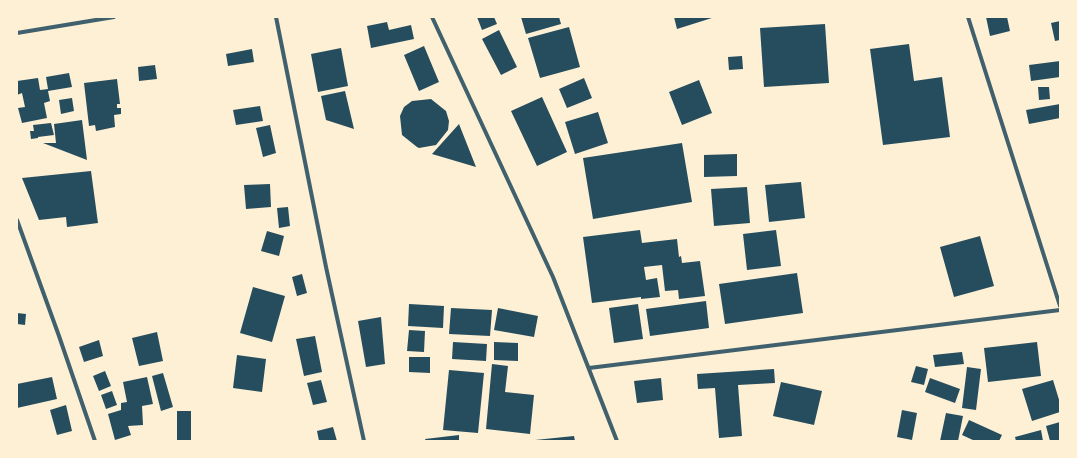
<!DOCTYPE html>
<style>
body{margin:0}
#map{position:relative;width:1077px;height:458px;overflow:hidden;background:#fdf0d5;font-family:Bitter,serif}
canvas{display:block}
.frame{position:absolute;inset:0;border:18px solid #fdf0d5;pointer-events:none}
</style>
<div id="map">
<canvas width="1077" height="458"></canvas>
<div class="frame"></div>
</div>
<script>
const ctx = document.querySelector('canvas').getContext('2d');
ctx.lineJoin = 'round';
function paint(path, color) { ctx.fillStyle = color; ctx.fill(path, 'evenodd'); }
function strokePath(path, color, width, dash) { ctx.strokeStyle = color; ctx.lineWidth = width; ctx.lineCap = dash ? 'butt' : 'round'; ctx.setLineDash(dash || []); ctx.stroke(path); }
const building = new Path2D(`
 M 477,17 L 494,17 L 497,24 L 482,30 Z
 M 521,17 L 559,17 L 561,24 L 526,34 Z
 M 674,17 L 715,17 L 677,29 Z
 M 986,17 L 1007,17 L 1010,31 L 990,36 Z
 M 1060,21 L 1060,40 L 1055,41 L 1051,23 Z
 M 387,22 L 389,30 L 411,25 L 414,39 L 371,48 L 367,26 Z
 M 825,24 L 829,83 L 764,87 L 760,28 Z
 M 569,27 L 580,67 L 540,78 L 528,38 Z
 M 499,30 L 517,67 L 501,75 L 482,39 Z
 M 909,44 L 914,81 L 942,77 L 950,137 L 883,145 L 870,49 Z
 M 424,46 L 439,82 L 419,91 L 404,55 Z
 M 341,48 L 348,86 L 318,92 L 311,54 Z
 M 252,49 L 254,62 L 228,66 L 226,54 Z
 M 742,56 L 743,69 L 729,70 L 728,57 Z
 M 1060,61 L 1060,77 L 1031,81 L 1029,65 Z
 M 155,65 L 157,79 L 139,81 L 138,67 Z
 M 69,73 L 72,87 L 48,91 L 50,101 L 44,103 L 47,118 L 22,123 L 18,108 L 25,107 L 22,93 L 17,95 L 17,81 L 38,78 L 40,90 L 48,89 L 46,77 Z
 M 584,78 L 592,98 L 567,108 L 559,89 Z
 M 117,79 L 120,104 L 117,104 L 117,108 L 121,108 L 121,114 L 114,115 L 115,127 L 96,131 L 95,125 L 89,126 L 84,83 Z
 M 699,80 L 712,113 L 682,125 L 669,92 Z
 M 1038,87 L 1049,87 L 1050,99 L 1039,100 Z
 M 345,91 L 354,129 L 326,120 L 321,96 Z
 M 542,97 L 567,152 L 537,166 L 511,111 Z
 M 72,98 L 74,111 L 61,114 L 59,100 Z
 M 431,99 L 446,111 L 449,121 L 448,130 L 436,145 L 419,148 L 417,147 L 402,135 L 400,116 L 404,107 L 412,101 Z
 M 1060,104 L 1060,118 L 1029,124 L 1026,110 Z
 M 260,106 L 263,121 L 236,125 L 233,110 Z
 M 598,112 L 608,143 L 575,154 L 565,122 Z
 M 82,120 L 87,160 L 43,143 L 56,143 L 54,124 Z
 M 51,123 L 54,135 L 38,137 L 38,138 L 31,139 L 30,131 L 34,131 L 33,125 Z
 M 459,124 L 476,167 L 432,154 Z
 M 270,125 L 276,153 L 263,157 L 256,128 Z
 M 682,143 L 692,202 L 593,219 L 583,158 Z
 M 737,154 L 737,176 L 704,177 L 704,155 Z
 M 91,171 L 98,223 L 67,227 L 66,217 L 39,220 L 22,178 Z
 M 801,182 L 805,218 L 769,222 L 765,185 Z
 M 270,184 L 271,207 L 246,209 L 244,185 Z
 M 747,187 L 750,223 L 714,226 L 711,189 Z
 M 288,207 L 290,226 L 279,228 L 277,208 Z
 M 640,230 L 642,243 L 677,239 L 679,257 L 681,256 L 682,263 L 700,261 L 705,296 L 679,299 L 678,290 L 665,291 L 662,265 L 644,267 L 646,280 L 657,278 L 660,297 L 641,299 L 641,297 L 592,303 L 583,237 Z
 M 776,230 L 781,266 L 747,270 L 743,234 Z
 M 267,231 L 284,236 L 279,256 L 261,251 Z
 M 980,236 L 994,286 L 954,297 L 940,247 Z
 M 797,273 L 803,313 L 725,324 L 719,284 Z
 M 302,274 L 307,293 L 297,296 L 292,277 Z
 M 253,287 L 285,296 L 272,342 L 240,333 Z
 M 706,301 L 709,328 L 650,336 L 646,309 Z
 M 409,304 L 444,306 L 443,328 L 408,326 Z
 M 638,304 L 643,339 L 614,343 L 609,308 Z
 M 451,308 L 492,310 L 490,336 L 449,334 Z
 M 498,308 L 538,316 L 534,337 L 494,330 Z
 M 17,313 L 26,314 L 25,325 L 17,324 Z
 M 381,317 L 385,364 L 366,367 L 358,321 Z
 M 409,330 L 425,331 L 424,352 L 407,351 Z
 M 157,332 L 163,361 L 139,366 L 132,338 Z
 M 315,336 L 322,372 L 304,376 L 296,339 Z
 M 99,340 L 103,356 L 84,362 L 79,347 Z
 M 453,342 L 487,344 L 486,361 L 452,359 Z
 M 494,342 L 518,343 L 518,361 L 494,360 Z
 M 1037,342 L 1041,376 L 988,382 L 984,348 Z
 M 962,352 L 964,364 L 935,367 L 933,355 Z
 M 237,355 L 266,359 L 262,392 L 233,388 Z
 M 409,357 L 430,357 L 430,373 L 409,372 Z
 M 492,364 L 508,366 L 505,392 L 534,395 L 530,434 L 486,429 Z
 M 916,366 L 928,369 L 924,385 L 911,382 Z
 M 967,367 L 981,369 L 976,410 L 962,408 Z
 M 774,369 L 775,383 L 738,385 L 742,436 L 719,438 L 715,388 L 698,389 L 697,374 Z
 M 449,370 L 484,373 L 478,433 L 443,430 Z
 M 105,371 L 111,386 L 99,391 L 93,376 Z
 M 163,373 L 173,407 L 161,411 L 152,376 Z
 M 52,377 L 57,399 L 17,408 L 17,384 Z
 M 147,377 L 153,404 L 142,406 L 143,425 L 128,426 L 131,435 L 115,440 L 108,414 L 121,410 L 121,403 L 127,402 L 123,382 Z
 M 661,378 L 663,400 L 637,403 L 634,381 Z
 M 930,378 L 960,389 L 955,403 L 925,392 Z
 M 321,380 L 327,402 L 313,405 L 307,383 Z
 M 1053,380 L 1060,403 L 1060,412 L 1032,421 L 1022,389 Z
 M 781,382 L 822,391 L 814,425 L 773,416 Z
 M 112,391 L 117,405 L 106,409 L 101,395 Z
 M 66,405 L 72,431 L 57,435 L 50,410 Z
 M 902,410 L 917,413 L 912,440 L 897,437 Z
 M 177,411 L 191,411 L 191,441 L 177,441 Z
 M 946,413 L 963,416 L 958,441 L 940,441 Z
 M 969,420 L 1002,435 L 999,441 L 975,441 L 962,435 Z
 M 1060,422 L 1060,441 L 1050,441 L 1046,426 Z
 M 333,427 L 337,441 L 319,441 L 317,431 Z
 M 1041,430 L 1043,441 L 1016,441 L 1015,437 Z
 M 459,435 L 459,441 L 426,441 L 425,439 Z
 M 574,436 L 575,441 L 535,441 L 535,440 Z`);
const minor = new Path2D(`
 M 276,17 L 326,267 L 364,441
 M 432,17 L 553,277 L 617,441
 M 968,17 L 1060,306
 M 17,33 L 114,17
 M 17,220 L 59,336 L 95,441
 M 589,368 L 1060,310`);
paint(building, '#264d5e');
strokePath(minor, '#3f606c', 4);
</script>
